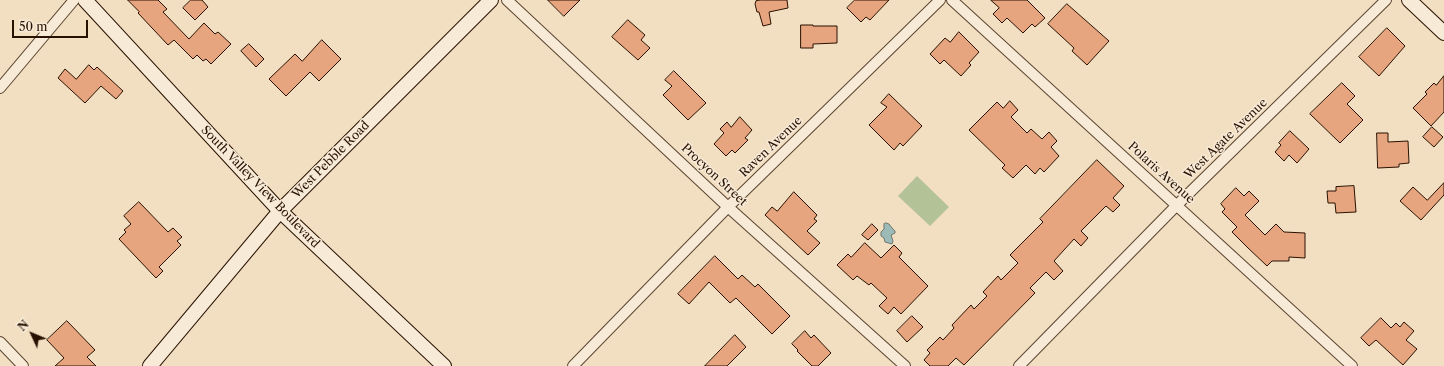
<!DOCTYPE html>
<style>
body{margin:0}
#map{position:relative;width:1444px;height:366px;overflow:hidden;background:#f2dec1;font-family:"Libre Caslon Text",serif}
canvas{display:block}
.north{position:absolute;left:12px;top:314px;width:40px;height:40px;-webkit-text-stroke:3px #f7ead7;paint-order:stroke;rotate:314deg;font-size:11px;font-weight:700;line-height:16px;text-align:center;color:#281100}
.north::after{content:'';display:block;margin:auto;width:14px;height:18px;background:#281100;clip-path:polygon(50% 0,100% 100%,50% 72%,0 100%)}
.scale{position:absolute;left:12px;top:20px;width:76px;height:18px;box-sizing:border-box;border:2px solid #281100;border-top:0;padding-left:5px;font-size:12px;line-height:14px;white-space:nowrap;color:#281100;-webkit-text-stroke:3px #f7ead7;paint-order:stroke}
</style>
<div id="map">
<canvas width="1444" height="366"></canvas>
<div class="north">N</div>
<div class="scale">50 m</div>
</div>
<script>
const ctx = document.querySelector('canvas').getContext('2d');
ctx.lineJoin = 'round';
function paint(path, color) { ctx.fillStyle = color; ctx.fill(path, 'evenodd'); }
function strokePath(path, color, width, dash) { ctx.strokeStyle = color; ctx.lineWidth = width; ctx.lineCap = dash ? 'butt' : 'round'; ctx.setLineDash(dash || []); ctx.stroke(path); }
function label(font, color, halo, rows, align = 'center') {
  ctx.font = font + ' "Libre Caslon Text",serif'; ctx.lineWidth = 3; ctx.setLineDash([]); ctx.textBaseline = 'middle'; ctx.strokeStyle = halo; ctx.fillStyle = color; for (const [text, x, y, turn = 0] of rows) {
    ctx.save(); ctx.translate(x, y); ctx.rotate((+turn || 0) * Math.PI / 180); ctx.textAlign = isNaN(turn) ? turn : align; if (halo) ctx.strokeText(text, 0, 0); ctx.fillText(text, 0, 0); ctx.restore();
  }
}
const green = new Path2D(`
 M 917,176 L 949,207 L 930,226 L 898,196 Z`);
const water = new Path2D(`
 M 886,223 L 889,224 L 892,228 L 895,231 L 895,233 L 891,235 L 893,241 L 892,244 L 885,242 L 884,238 L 881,236 L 881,232 L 884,229 L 884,224 Z`);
const building = new Path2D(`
 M 128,0 L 158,0 L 167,9 L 163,12 L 189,39 L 204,23 L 215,34 L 218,32 L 231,44 L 211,64 L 206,59 L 203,61 L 197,55 L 193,59 L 174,40 L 168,45 L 138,13 L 139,12 Z
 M 191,0 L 202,0 L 208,7 L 195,20 L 183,8 Z
 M 548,0 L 580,0 L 564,16 Z
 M 761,0 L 787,0 L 788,8 L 769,12 L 771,24 L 763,26 L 759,12 L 757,12 L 755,4 L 756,1 Z
 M 855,0 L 889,0 L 870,20 L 866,17 L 861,22 L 847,8 Z
 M 991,0 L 1027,0 L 1045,18 L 1035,27 L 1032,24 L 1023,33 L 1007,18 L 1002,23 L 993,14 L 999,8 Z
 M 1067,4 L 1109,41 L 1087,65 L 1072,51 L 1074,48 L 1048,24 Z
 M 628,20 L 645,35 L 641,40 L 650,48 L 638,60 L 612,37 Z
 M 801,25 L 813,25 L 813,26 L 837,26 L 837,43 L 813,44 L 813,48 L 801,48 Z
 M 1387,28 L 1405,46 L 1379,76 L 1359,57 Z
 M 959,32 L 979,52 L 969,63 L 971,65 L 961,76 L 944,60 L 940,64 L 930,54 L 945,38 L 950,42 Z
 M 322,40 L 341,59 L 319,81 L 310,72 L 286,96 L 269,79 L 295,54 L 302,61 Z
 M 249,44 L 264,59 L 256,67 L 241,51 Z
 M 89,65 L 94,70 L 97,67 L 123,91 L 116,99 L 101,86 L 85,103 L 58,78 L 65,69 L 76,79 Z
 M 674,71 L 706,103 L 688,120 L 663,95 L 672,86 L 665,80 Z
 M 1444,76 L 1444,112 L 1431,126 L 1413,108 L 1427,94 L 1425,92 L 1434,83 L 1436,85 Z
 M 1342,83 L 1355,96 L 1347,104 L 1363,120 L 1340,143 L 1310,114 Z
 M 889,94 L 922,126 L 903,146 L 900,143 L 894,150 L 869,125 L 887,107 L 881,103 Z
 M 1010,101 L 1018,110 L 1011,117 L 1027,133 L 1031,129 L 1042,139 L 1049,132 L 1057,141 L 1051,147 L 1059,156 L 1044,172 L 1040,168 L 1035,174 L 1026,165 L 1013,178 L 1002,168 L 1005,165 L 969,130 L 997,102 L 1003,108 Z
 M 740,117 L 752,130 L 745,138 L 748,140 L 735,153 L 732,150 L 726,156 L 714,144 L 724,133 L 720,129 L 727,122 L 731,127 Z
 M 1432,127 L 1443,137 L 1434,147 L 1423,137 Z
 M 1290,131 L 1309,149 L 1297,163 L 1289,155 L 1284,161 L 1275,152 L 1281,145 L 1279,143 Z
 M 1377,133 L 1388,133 L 1388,142 L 1408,141 L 1409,163 L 1399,164 L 1399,167 L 1378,168 Z
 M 1097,160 L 1124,186 L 1113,198 L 1120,205 L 1113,212 L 1106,206 L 1081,231 L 1088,238 L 1081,246 L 1074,239 L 1054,261 L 1063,271 L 1054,280 L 1046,272 L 1030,288 L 1035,293 L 964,365 L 956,358 L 948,366 L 930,366 L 924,360 L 930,353 L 927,350 L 940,337 L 943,340 L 954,328 L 952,325 L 971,305 L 974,309 L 987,296 L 983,292 L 998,276 L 1001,280 L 1018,263 L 1010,255 L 1043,222 L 1040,219 Z
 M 1444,183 L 1444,195 L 1421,220 L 1400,201 L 1413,187 L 1427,200 Z
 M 1354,186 L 1356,212 L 1336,213 L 1335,203 L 1328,203 L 1327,191 L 1336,191 L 1336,187 Z
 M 1236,188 L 1244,196 L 1249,191 L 1259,201 L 1245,215 L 1265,235 L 1276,224 L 1284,232 L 1305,233 L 1305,258 L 1289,257 L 1289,261 L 1272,261 L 1267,266 L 1247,247 L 1232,232 L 1237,227 L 1222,212 L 1225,209 L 1221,204 Z
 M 794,192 L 817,215 L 814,219 L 817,221 L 807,231 L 820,243 L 808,255 L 765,215 L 772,207 L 777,211 Z
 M 139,202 L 168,232 L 173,228 L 182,237 L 177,241 L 181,245 L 159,267 L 163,271 L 156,278 L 119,239 L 126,232 L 124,230 L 131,224 L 124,216 Z
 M 872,224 L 878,230 L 868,240 L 862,235 Z
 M 865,243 L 881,258 L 894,245 L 902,253 L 899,257 L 928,286 L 901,314 L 894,307 L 888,314 L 879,306 L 887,298 L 871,283 L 869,285 L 857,276 L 853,280 L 837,265 L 848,254 L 851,257 Z
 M 715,256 L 738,279 L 742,275 L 755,287 L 758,284 L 790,316 L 772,334 L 736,298 L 730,303 L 709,282 L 689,304 L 678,294 Z
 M 912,316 L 923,327 L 907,342 L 897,331 Z
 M 1381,318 L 1391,328 L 1396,323 L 1400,327 L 1404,322 L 1414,331 L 1406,340 L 1417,349 L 1403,365 L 1376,340 L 1369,346 L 1361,338 Z
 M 67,321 L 95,350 L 87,357 L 96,366 L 55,366 L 64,358 L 47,340 Z
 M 805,331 L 811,338 L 814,335 L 831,353 L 818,366 L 812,366 L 797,351 L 798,350 L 792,344 Z
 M 735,335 L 746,347 L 727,366 L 705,366 Z`);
const street = new Path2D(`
 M 507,0 L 728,207 L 905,366
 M 952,0 L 1352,366
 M 0,88 L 74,0
 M 0,342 L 23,366
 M 573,366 L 728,207 L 940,0
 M 1019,366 L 1177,205 L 1386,0`);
const secondary = new Path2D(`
 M 85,0 L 280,211 L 444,366
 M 1409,0 L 1444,33
 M 150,366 L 280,211 L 491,0`);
const streetNames = [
 ["West Agate Avenue",1226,139,-44],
 ["Raven Avenue",771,147,-44],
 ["West Pebble Road",331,160,-45],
 ["Polaris Avenue",1161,173,42],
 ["Procyon Street",714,175,43],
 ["South Valley View Boulevard",260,187,46]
];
paint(green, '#b4c298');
paint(water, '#9cbbb8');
strokePath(water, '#6e776e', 1);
paint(building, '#e6a57e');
strokePath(building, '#281100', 1);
strokePath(street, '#5a4430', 12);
strokePath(secondary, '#281100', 16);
strokePath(street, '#f7ead7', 10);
strokePath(secondary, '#f7ead7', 14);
label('12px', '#281100', '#f7ead7', streetNames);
</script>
